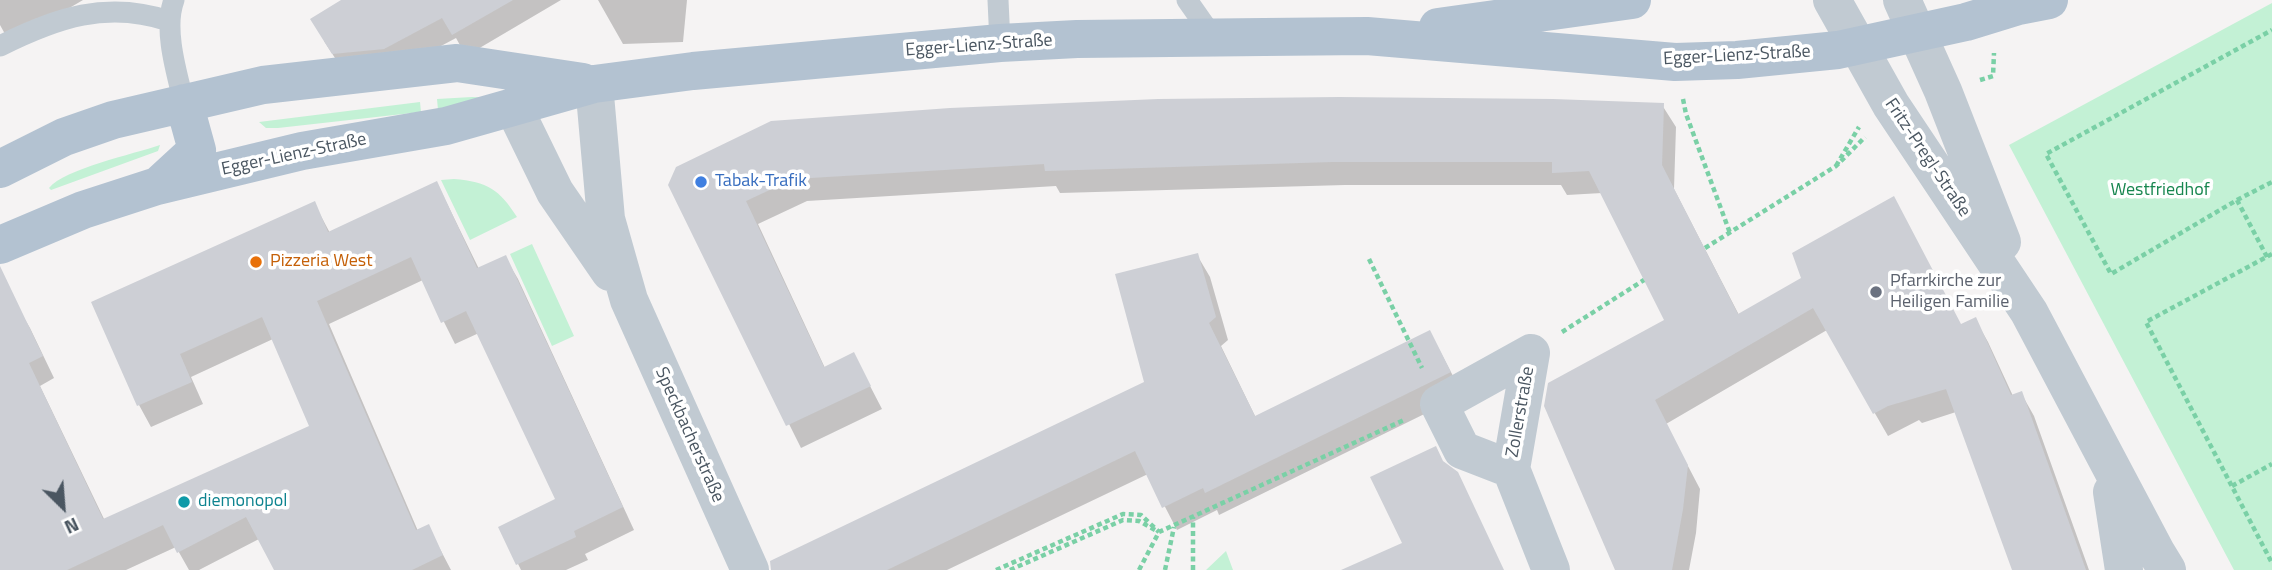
<!DOCTYPE html>
<meta charset="utf-8">
<style>
body{margin:0}
#map{position:relative;width:2272px;height:570px;overflow:hidden;background:#f5f3f3;font-family:"Titillium Web",sans-serif}
canvas{display:block}
.north{position:absolute;left:28px;top:472px;width:70px;height:70px;-webkit-text-stroke:5px #fff;paint-order:stroke;rotate:155deg;font-size:19px;font-weight:700;line-height:28px;text-align:center;color:#4a5661}
.north::after{content:'';display:block;margin:auto;width:24px;height:32px;background:#4a5661;clip-path:polygon(50% 0,100% 100%,50% 72%,0 100%)}
</style>
<div id="map">
<canvas width="2272" height="570"></canvas>
<div class="north">N</div>
</div>
<script>
const ctx = document.querySelector('canvas').getContext('2d');
ctx.lineJoin = 'round';
function paint(path, color) { ctx.fillStyle = color; ctx.fill(path, 'evenodd'); }
function strokePath(path, color, width, dash) { ctx.strokeStyle = color; ctx.lineWidth = width; ctx.lineCap = dash ? 'butt' : 'round'; ctx.setLineDash(dash || []); ctx.stroke(path); }
function label(font, color, halo, rows, align = 'center') {
  ctx.font = font + ' "Titillium Web",sans-serif'; ctx.lineWidth = 7; ctx.setLineDash([]); ctx.textBaseline = 'middle'; ctx.strokeStyle = halo; ctx.fillStyle = color; for (const [text, x, y, turn = 0] of rows) {
    ctx.save(); ctx.translate(x, y); ctx.rotate((+turn || 0) * Math.PI / 180); ctx.textAlign = isNaN(turn) ? turn : align; if (halo) ctx.strokeText(text, 0, 0); ctx.fillText(text, 0, 0); ctx.restore();
  }
}
const green = new Path2D(`
 M 2272,3 L 2272,570 L 2234,570 L 2009,145 Z
 M 472,97 L 504,98 L 438,110 L 437,99 Z
 M 420,102 L 421,112 L 278,128 L 266,128 L 259,122 Z
 M 160,145 L 158,151 L 51,190 L 49,188 C 64,169 134,154 160,145 Z
 M 454,179 C 488,182 499,189 517,217 L 470,240 L 441,180 Z
 M 532,244 L 574,336 L 552,346 L 510,254 Z
 M 1226,551 L 1233,570 L 1206,570 Z`);
const shadow = new Path2D(`
 M 0,0 L 83,0 L 10,43 L 0,25 Z
 M 345,0 L 561,0 L 466,56 L 456,38 L 396,70 L 346,75 L 324,41 Z
 M 598,0 L 687,0 L 683,42 L 623,44 Z
 M 1662,105 L 1676,127 L 1674,189 L 1739,315 L 1803,279 L 1961,326 L 1975,319 L 1988,342 L 2013,396 L 2021,393 L 2034,416 L 2089,570 L 2014,570 L 1956,412 L 1922,423 L 1919,420 L 1888,436 L 1827,330 L 1666,424 L 1700,489 L 1696,533 L 1689,570 L 1615,570 L 1666,320 L 1602,193 L 1567,195 L 1561,185 L 1345,185 L 1060,193 L 1056,186 L 807,201 L 758,224 L 825,368 L 854,355 L 882,409 L 801,448 L 670,185 Z
 M 437,183 L 479,269 L 505,257 L 518,279 L 634,530 L 585,554 L 588,560 L 566,570 L 521,570 L 500,527 L 557,500 L 479,333 L 455,344 L 423,280 L 329,324 L 418,531 L 428,526 L 451,570 L 276,570 L 259,539 L 199,570 L 189,570 L 176,547 L 126,570 L 0,570 L 0,314 L 17,306 L 30,328 L 54,378 L 40,386 L 105,521 L 311,427 L 273,339 L 191,377 L 203,404 L 151,427 L 139,405 L 93,303 L 314,203 L 330,233 Z
 M 1197,255 L 1210,277 L 1228,340 L 1221,346 L 1256,418 L 1430,332 L 1463,395 L 1219,515 L 1217,510 L 1177,530 L 1148,474 L 947,570 L 800,570 L 1147,383 Z`);
const building = new Path2D(`
 M 341,0 L 513,0 L 452,35 L 442,18 L 384,49 L 332,54 L 310,19 Z
 M 1339,97 L 1553,99 L 1664,103 L 1662,165 L 1738,314 L 1801,278 L 1792,253 L 1894,196 L 1961,324 L 1976,317 L 2011,395 L 2022,391 L 2086,570 L 2012,570 L 1946,389 L 1888,406 L 1873,414 L 1813,308 L 1655,400 L 1688,465 L 1683,509 L 1672,570 L 1615,570 L 1544,406 L 1548,383 L 1664,320 L 1589,171 L 1552,173 L 1552,162 L 1331,162 L 1045,171 L 1044,164 L 793,179 L 746,201 L 824,367 L 854,352 L 871,386 L 786,426 L 668,185 L 676,167 L 771,121 L 950,108 L 1158,99 Z
 M 437,181 L 477,268 L 506,255 L 623,507 L 574,531 L 576,537 L 516,565 L 498,527 L 555,499 L 466,311 L 441,323 L 411,257 L 317,301 L 416,530 L 429,524 L 443,555 L 412,570 L 274,570 L 246,517 L 177,553 L 163,525 L 67,570 L 0,570 L 0,266 L 43,356 L 29,363 L 103,519 L 309,426 L 262,317 L 180,354 L 192,382 L 137,406 L 91,302 L 315,201 L 328,232 Z
 M 1198,253 L 1216,317 L 1209,323 L 1255,416 L 1430,330 L 1451,372 L 1205,493 L 1203,488 L 1162,508 L 1135,451 L 887,570 L 771,570 L 770,561 L 1144,382 L 1115,274 Z
 M 1436,446 L 1443,461 L 1458,472 L 1504,570 L 1341,570 L 1402,543 L 1370,477 Z`);
const path = new Path2D(`
 M 1980,80 L 1993,76 L 1994,53
 M 1683,99 L 1686,114 L 1730,233
 M 1836,166 L 1859,127
 M 2237,200 L 2272,182
 M 1705,248 L 1836,166 L 1865,137
 M 2272,254 L 2146,322 L 2272,563
 M 2267,257 L 2237,200 L 2111,274 L 2046,154 L 2272,30
 M 1369,259 L 1422,368
 M 1562,332 L 1644,280
 M 2232,486 L 2272,464
 M 996,570 L 1123,514 L 1141,515 L 1159,532
 M 1010,570 L 1123,520 L 1139,521 L 1155,530
 M 1139,570 L 1159,532 L 1404,420
 M 1165,570 L 1174,527
 M 1193,570 L 1193,517`);
const service = new Path2D(`
 M 174,0 C 163,29 177,74 184,103
 M 998,0 L 1000,43
 M 1187,0 L 1213,37
 M 0,46 C 56,18 107,0 169,21`);
const minor = new Path2D(`
 M 1832,0 L 1891,105 L 2029,312 L 2156,552 L 2167,570
 M 1902,0 L 1943,91 L 2002,242
 M 594,84 L 606,219 L 629,300 L 750,570
 M 514,108 L 555,192 L 610,272
 M 1531,353 L 1511,469 L 1551,570
 M 1511,469 L 1462,450 L 1439,404 L 1531,353
 M 2112,492 L 2124,570`);
const primary = new Path2D(`
 M 1438,27 L 1632,0
 M 0,169 L 64,137 L 113,120 L 263,85 L 457,63 L 583,82
 M 159,185 L 197,150 L 184,103
 M 0,245 L 83,210 L 157,186 L 302,151 L 446,126 L 594,84 L 693,71 L 1000,43 L 1077,39 L 1264,37 L 1367,36 L 1675,62 L 1737,60 L 1838,50 L 1966,22 L 2018,6 L 2049,0`);
const markers = [
 [701,182,7,"#3f7fe0"],
 [256,262,7,"#e8710a"],
 [1876,292,7,"#6b7280"],
 [184,502,7,"#0f9aa8"]
];
const streetNames = [
 ["Egger-Lienz-Straße",979,46,-4],
 ["Egger-Lienz-Straße",1737,56,-3],
 ["Egger-Lienz-Straße",294,155,-12],
 ["Fritz-Pregl-Straße",1927,158,56],
 ["Zollerstraße",1521,412,-80],
 ["Speckbacherstraße",689,435,66]
];
const shopNames = [
 ["Tabak-Trafik",715,182]
];
const parkNames = [
 ["Westfriedhof",2160,191]
];
const foodNames = [
 ["Pizzeria West",270,262]
];
const worshipNames = [
 ["Pfarrkirche zur",1890,282],
 ["Heiligen Familie",1890,303]
];
const cultureNames = [
 ["diemonopol",198,502]
];
paint(green, '#c3f1d5');
paint(shadow, '#0003');
paint(building, '#cdcfd5');
strokePath(path, '#7ad0a6', 4.5, [5, 3.5]);
strokePath(service, '#c1cad2', 21);
strokePath(minor, '#c1cad2', 38);
strokePath(primary, '#b3c2d1', 38);
for (const [x, y, r, color] of markers) { const dot = new Path2D(); dot.arc(x, y, r, 0, 2 * Math.PI); ctx.fillStyle = color; ctx.fill(dot); strokePath(dot, '#fff', 2.5); }
label('18px', '#4a5661', '#fff', streetNames);
label('18px', '#366cbe', '#fff', shopNames, 'left');
label('18px', '#17864f', '#fff', parkNames);
label('18px', '#c56008', '#fff', foodNames, 'left');
label('18px', '#5b616d', '#fff', worshipNames, 'left');
label('18px', '#0d838f', '#fff', cultureNames, 'left');
</script>
